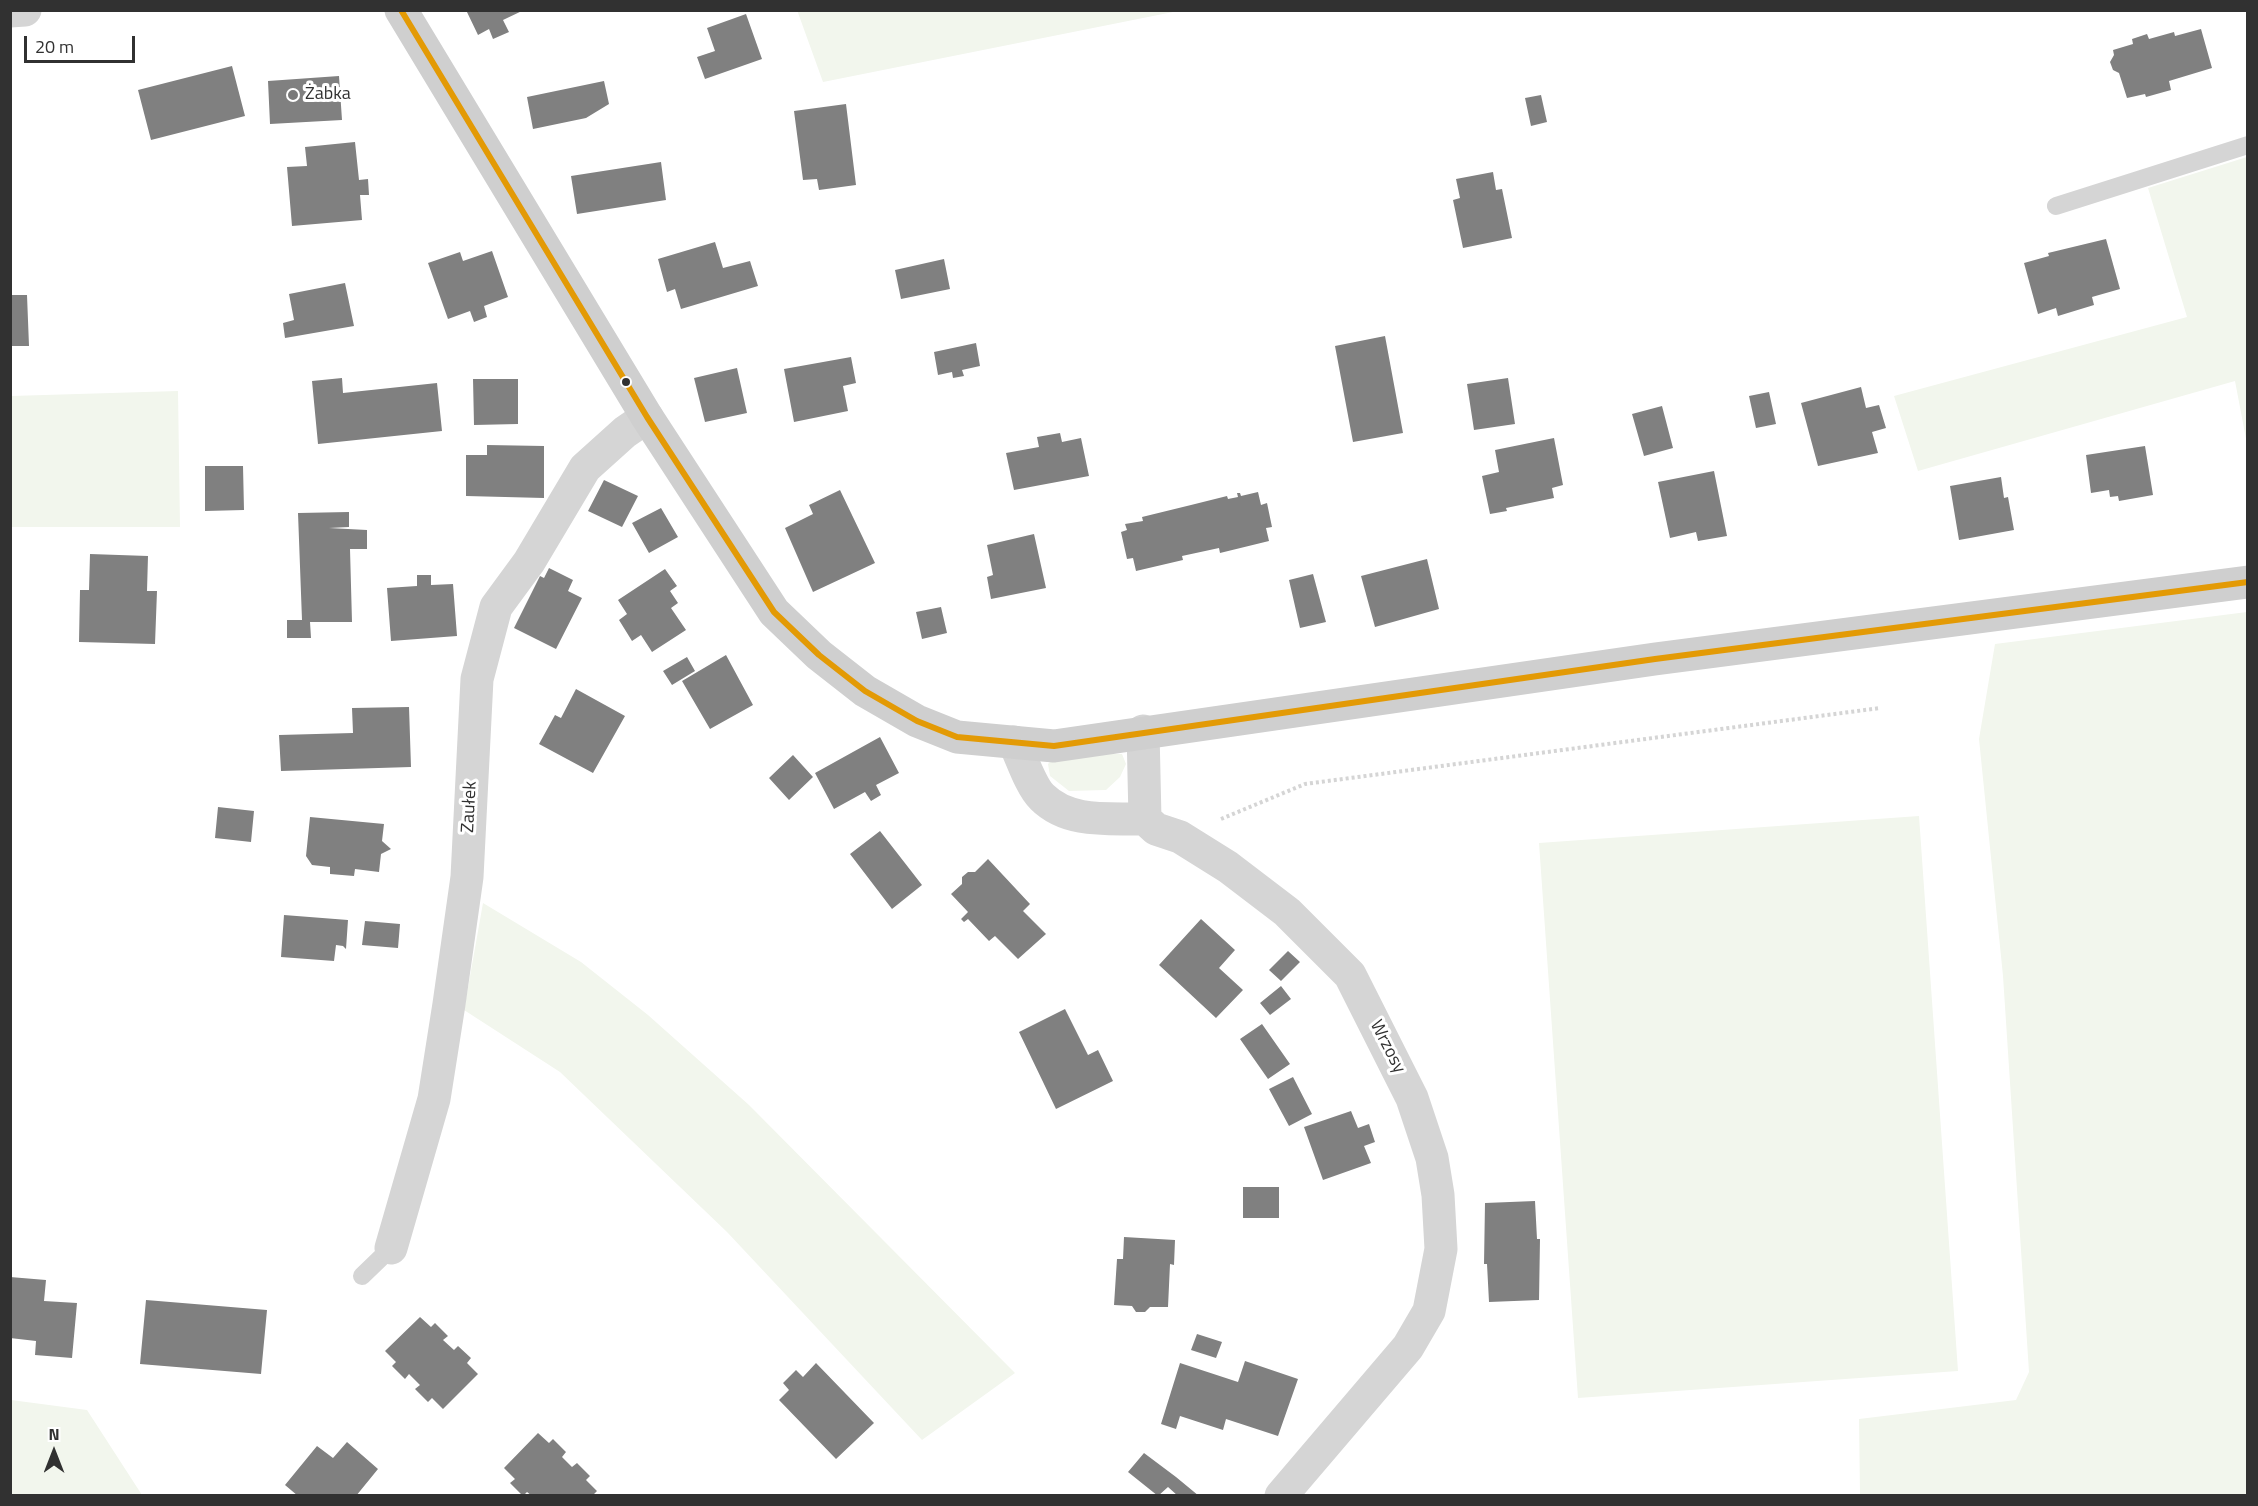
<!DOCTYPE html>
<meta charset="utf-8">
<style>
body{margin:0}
#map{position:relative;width:2258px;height:1506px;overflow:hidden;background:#fff;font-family:"Titillium Web",sans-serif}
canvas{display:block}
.frame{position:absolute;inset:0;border:12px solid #313131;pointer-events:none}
.north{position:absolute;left:24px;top:1422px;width:60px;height:60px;-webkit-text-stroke:4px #fff;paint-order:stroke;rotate:0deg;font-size:16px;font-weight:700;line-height:24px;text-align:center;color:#313131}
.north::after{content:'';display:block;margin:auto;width:21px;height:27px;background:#313131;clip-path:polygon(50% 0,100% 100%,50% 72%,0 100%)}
.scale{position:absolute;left:24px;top:36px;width:111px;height:27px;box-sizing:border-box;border:3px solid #313131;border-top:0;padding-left:8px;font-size:18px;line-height:21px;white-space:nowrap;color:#313131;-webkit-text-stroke:4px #fff;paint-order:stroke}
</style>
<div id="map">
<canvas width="2258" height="1506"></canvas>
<div class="frame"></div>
<div class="north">N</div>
<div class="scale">20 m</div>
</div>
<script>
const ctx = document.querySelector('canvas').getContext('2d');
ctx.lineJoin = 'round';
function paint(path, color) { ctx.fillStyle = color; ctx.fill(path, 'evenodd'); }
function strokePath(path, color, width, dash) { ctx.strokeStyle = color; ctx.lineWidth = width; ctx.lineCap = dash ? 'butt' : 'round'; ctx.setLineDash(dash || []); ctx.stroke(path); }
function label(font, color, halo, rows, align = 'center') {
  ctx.font = font + ' "Titillium Web",sans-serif'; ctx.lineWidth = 6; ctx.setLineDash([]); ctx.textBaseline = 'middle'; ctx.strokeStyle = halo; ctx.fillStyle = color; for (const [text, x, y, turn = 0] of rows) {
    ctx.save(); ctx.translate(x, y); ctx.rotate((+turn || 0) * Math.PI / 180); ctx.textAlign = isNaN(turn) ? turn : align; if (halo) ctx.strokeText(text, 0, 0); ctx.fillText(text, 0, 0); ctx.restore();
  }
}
const green = new Path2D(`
 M 797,10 L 1178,10 L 1178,11 L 823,82 Z
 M 2247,157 L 2247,444 L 2235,381 L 1918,471 L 1894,396 L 2187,317 L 2148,188 Z
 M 178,391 L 180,527 L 11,527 L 11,396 Z
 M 2247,612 L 2247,1495 L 1860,1495 L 1859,1419 L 2016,1400 L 2029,1372 L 2003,976 L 1979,739 L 1995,644 Z
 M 1106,754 L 1122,754 L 1126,764 L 1120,777 L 1106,790 L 1069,791 L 1050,776 L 1048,764 L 1052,760 Z
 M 1919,816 L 1958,1371 L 1578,1398 L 1539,843 Z
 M 483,903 L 581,962 L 648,1015 L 749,1105 L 1015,1373 L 922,1440 L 727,1232 L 560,1072 L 464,1010 Z
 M 11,1400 L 87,1410 L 142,1495 L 11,1495 Z`);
const building = new Path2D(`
 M 466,10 L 524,10 L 503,20 L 509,32 L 493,39 L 489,29 L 478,35 Z
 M 746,14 L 762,59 L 705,79 L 697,57 L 715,51 L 707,28 Z
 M 2201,29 L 2212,68 L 2169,81 L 2171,90 L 2146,97 L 2145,94 L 2127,98 L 2119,73 L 2113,70 L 2110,62 L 2114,55 L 2113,50 L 2133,44 L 2132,39 L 2147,34 L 2149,39 L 2174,32 L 2175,36 Z
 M 232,66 L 245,116 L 151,140 L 138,90 Z
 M 339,76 L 342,120 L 270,124 L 268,81 Z
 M 604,81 L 609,104 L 586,118 L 533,129 L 527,97 Z
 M 1541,95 L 1547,122 L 1531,126 L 1525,98 Z
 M 846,104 L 856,185 L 819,190 L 817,179 L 803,180 L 794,111 Z
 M 355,142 L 359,180 L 368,179 L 369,195 L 360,195 L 362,220 L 292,226 L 287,167 L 307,166 L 305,147 Z
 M 661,162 L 666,200 L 577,214 L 571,176 Z
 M 1493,172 L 1496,190 L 1502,189 L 1512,238 L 1463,248 L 1453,200 L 1460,198 L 1456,179 Z
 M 2106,239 L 2120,289 L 2092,297 L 2094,305 L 2058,316 L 2056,308 L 2038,314 L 2024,263 L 2049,256 L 2048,253 Z
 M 715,242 L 723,268 L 750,261 L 758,286 L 681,309 L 675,289 L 667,292 L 658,259 Z
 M 492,251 L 508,297 L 484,306 L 487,317 L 474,322 L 470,311 L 448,319 L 428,263 L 460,252 L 463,261 Z
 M 944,259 L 950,289 L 901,299 L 895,270 Z
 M 345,283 L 354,326 L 285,338 L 283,323 L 294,320 L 289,294 Z
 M 10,295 L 27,295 L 29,346 L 10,346 Z
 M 1385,336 L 1403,433 L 1353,442 L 1335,346 Z
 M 976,343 L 980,366 L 962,370 L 964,376 L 953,378 L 952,372 L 938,375 L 934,352 Z
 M 851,357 L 856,383 L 843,386 L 848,411 L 794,422 L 784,369 Z
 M 737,368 L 747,413 L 705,422 L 694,378 Z
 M 342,378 L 343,393 L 437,383 L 442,431 L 318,444 L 312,381 Z
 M 1508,378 L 1515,424 L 1474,430 L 1467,384 Z
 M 473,379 L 518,379 L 518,424 L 474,425 Z
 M 1861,387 L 1866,408 L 1879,405 L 1886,428 L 1872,432 L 1878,453 L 1818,466 L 1801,403 Z
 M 1769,392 L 1776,424 L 1756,428 L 1749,396 Z
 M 1662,406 L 1673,448 L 1644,456 L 1632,414 Z
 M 1060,433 L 1062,442 L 1081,438 L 1089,476 L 1014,490 L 1006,453 L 1039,447 L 1037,437 Z
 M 1554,438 L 1563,485 L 1552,488 L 1554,498 L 1506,508 L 1507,511 L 1490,514 L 1482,476 L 1499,472 L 1495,450 Z
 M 487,445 L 544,446 L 544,498 L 466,496 L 466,455 L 487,455 Z
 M 2145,446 L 2153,495 L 2119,501 L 2118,496 L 2110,497 L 2109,490 L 2091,493 L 2086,455 Z
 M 205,466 L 243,466 L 244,510 L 205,511 Z
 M 1714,471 L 1727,536 L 1698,541 L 1696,532 L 1670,538 L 1658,482 Z
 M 2001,477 L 2004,498 L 2008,497 L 2014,530 L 1959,540 L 1950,486 Z
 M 604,480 L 638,496 L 622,527 L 588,511 Z
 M 840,490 L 875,563 L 813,592 L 785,528 L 813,514 L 809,505 Z
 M 1258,492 L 1261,505 L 1267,503 L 1272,527 L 1266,528 L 1269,541 L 1220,553 L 1219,548 L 1182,556 L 1183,560 L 1136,571 L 1133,558 L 1127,559 L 1121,532 L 1127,530 L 1125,524 L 1143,521 L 1142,517 L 1191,505 L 1227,496 L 1228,499 L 1238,497 L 1237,493 L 1240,493 L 1241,496 Z
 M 661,508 L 678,537 L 649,553 L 632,523 Z
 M 349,512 L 349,527 L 329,528 L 367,530 L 367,549 L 350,549 L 352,622 L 310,622 L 311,638 L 287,638 L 287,620 L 302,620 L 298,513 Z
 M 1034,534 L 1046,588 L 991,599 L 987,577 L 993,575 L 987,545 Z
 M 90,554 L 148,556 L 147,591 L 157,591 L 155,644 L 79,642 L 80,590 L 89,590 Z
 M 1427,559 L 1439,609 L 1375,627 L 1361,576 Z
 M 549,568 L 573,580 L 568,591 L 582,598 L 556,649 L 514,628 L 540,576 L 544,578 Z
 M 665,569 L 677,586 L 670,591 L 678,603 L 671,608 L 686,630 L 652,652 L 641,635 L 632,641 L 619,620 L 627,614 L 618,600 Z
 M 1313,574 L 1326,622 L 1300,628 L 1289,580 Z
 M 417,575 L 431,575 L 431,585 L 453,584 L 457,636 L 391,641 L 387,588 L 417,586 Z
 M 941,607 L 947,633 L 922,639 L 916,612 Z
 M 726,655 L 753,705 L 710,729 L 682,681 Z
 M 687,657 L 695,671 L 672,685 L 663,671 Z
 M 576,689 L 625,716 L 593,773 L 539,744 L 555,715 L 561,718 Z
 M 409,707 L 411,767 L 281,771 L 279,735 L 353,733 L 352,708 Z
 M 880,737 L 899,773 L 876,785 L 881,795 L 871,801 L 865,792 L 834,809 L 815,773 Z
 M 793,755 L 813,777 L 789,800 L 769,778 Z
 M 218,807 L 254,811 L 251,842 L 215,838 Z
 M 310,817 L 384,824 L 382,841 L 391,849 L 381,854 L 379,872 L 355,869 L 354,876 L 330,874 L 330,867 L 312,865 L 306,856 Z
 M 880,831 L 922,885 L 892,909 L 850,854 Z
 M 988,859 L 1030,904 L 1023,911 L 1046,934 L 1018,959 L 995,936 L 989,941 L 968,919 L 964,922 L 961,919 L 968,912 L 951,894 L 962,884 L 962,877 L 968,872 L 975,872 Z
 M 284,915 L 348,920 L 346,949 L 343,946 L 336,945 L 334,961 L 281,957 Z
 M 1201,919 L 1235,950 L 1219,968 L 1243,990 L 1216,1018 L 1159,965 Z
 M 365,921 L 400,924 L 398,948 L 362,945 Z
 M 1288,951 L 1300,962 L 1281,981 L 1269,970 Z
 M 1281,986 L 1291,999 L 1270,1015 L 1260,1003 Z
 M 1065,1009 L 1088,1055 L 1098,1050 L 1113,1081 L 1056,1109 L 1019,1032 Z
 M 1262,1024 L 1290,1064 L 1268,1079 L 1240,1039 Z
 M 1293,1077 L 1312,1114 L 1289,1126 L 1269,1089 Z
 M 1351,1111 L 1358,1128 L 1369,1124 L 1375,1142 L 1364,1146 L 1371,1163 L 1323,1180 L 1304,1127 Z
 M 1243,1187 L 1279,1187 L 1279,1218 L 1243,1218 Z
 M 1535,1201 L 1537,1239 L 1540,1239 L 1539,1300 L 1489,1302 L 1487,1264 L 1484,1264 L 1485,1203 Z
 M 1124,1237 L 1175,1240 L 1174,1265 L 1170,1264 L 1168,1307 L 1150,1307 L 1145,1312 L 1136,1312 L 1132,1306 L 1114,1305 L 1117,1259 L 1123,1259 Z
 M 10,1277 L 46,1280 L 44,1301 L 77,1303 L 72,1358 L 35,1355 L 36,1341 L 10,1338 Z
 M 146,1300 L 267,1310 L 261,1374 L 140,1364 Z
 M 420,1317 L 431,1327 L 435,1323 L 448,1336 L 443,1340 L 454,1350 L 458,1346 L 471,1358 L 467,1363 L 478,1374 L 443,1409 L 432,1398 L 428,1402 L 415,1389 L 420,1385 L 409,1374 L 405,1379 L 392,1366 L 396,1362 L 385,1351 Z
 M 1197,1334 L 1222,1342 L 1216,1358 L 1191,1350 Z
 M 1245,1361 L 1298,1379 L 1278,1436 L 1226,1419 L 1223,1430 L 1180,1416 L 1176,1429 L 1161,1424 L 1180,1363 L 1238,1382 Z
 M 816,1363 L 874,1423 L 836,1459 L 779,1400 L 789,1390 L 783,1383 L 796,1370 L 803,1377 Z
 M 538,1433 L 549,1443 L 553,1439 L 566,1452 L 562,1457 L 572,1467 L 577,1463 L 590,1476 L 586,1480 L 597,1491 L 592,1496 L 532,1496 L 527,1492 L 523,1496 L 510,1483 L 515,1479 L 504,1468 Z
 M 347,1442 L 378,1469 L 356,1496 L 298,1496 L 285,1485 L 317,1446 L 333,1458 Z
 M 1144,1453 L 1176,1477 L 1199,1496 L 1178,1496 L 1168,1487 L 1158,1496 L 1128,1472 Z`);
const path = new Path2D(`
 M 1221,819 L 1305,784 L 1880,708`);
const lane = new Path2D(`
 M 2056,206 L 2248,145
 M 362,1276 L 391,1248`);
const street = new Path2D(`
 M 10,11 L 25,10
 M 1143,731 L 1145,819
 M 1014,742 C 1021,756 1031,787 1042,797 C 1069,824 1110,818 1145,819 L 1156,829 L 1180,837 L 1228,867 L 1287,912 L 1350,975 L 1412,1098 L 1432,1158 L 1438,1195 L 1441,1249 L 1429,1311 L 1408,1347 L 1281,1496
 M 391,1248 L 434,1099 L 449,1004 L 467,877 L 477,679 L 496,607 L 529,562 L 585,468 L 625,432 L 647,417`);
const secondary = new Path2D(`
 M 401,10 L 647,417 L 774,612 L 819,655 L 865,691 L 917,721 L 957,737 L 1054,746 L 1655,659 L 2248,582`);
const bus1 = new Path2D(`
 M 401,10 L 647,417 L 774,612 L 819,655 L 865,691 L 917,721 L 957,737 L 1054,746 L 1655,659 L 2248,582`);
const markers = [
 [293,95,6,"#797979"],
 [626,382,5,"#313131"]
];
const poiNames = [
 ["Żabka",305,95]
];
const streetNames = [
 ["Zaułek",470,807,-87],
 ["Wrzosy",1387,1047,63]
];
paint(green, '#f2f6ed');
paint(building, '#808080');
strokePath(path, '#d5d5d5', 4, [3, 3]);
strokePath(lane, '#d5d5d5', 18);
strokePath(street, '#d5d5d5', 33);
strokePath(secondary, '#cfcfcf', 33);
strokePath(bus1, '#e39a05', 6);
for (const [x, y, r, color] of markers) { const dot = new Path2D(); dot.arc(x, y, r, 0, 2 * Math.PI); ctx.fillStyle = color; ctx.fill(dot); strokePath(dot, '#fff', 2); }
label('18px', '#313131', '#fff', poiNames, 'left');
label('18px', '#313131', '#fff', streetNames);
</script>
